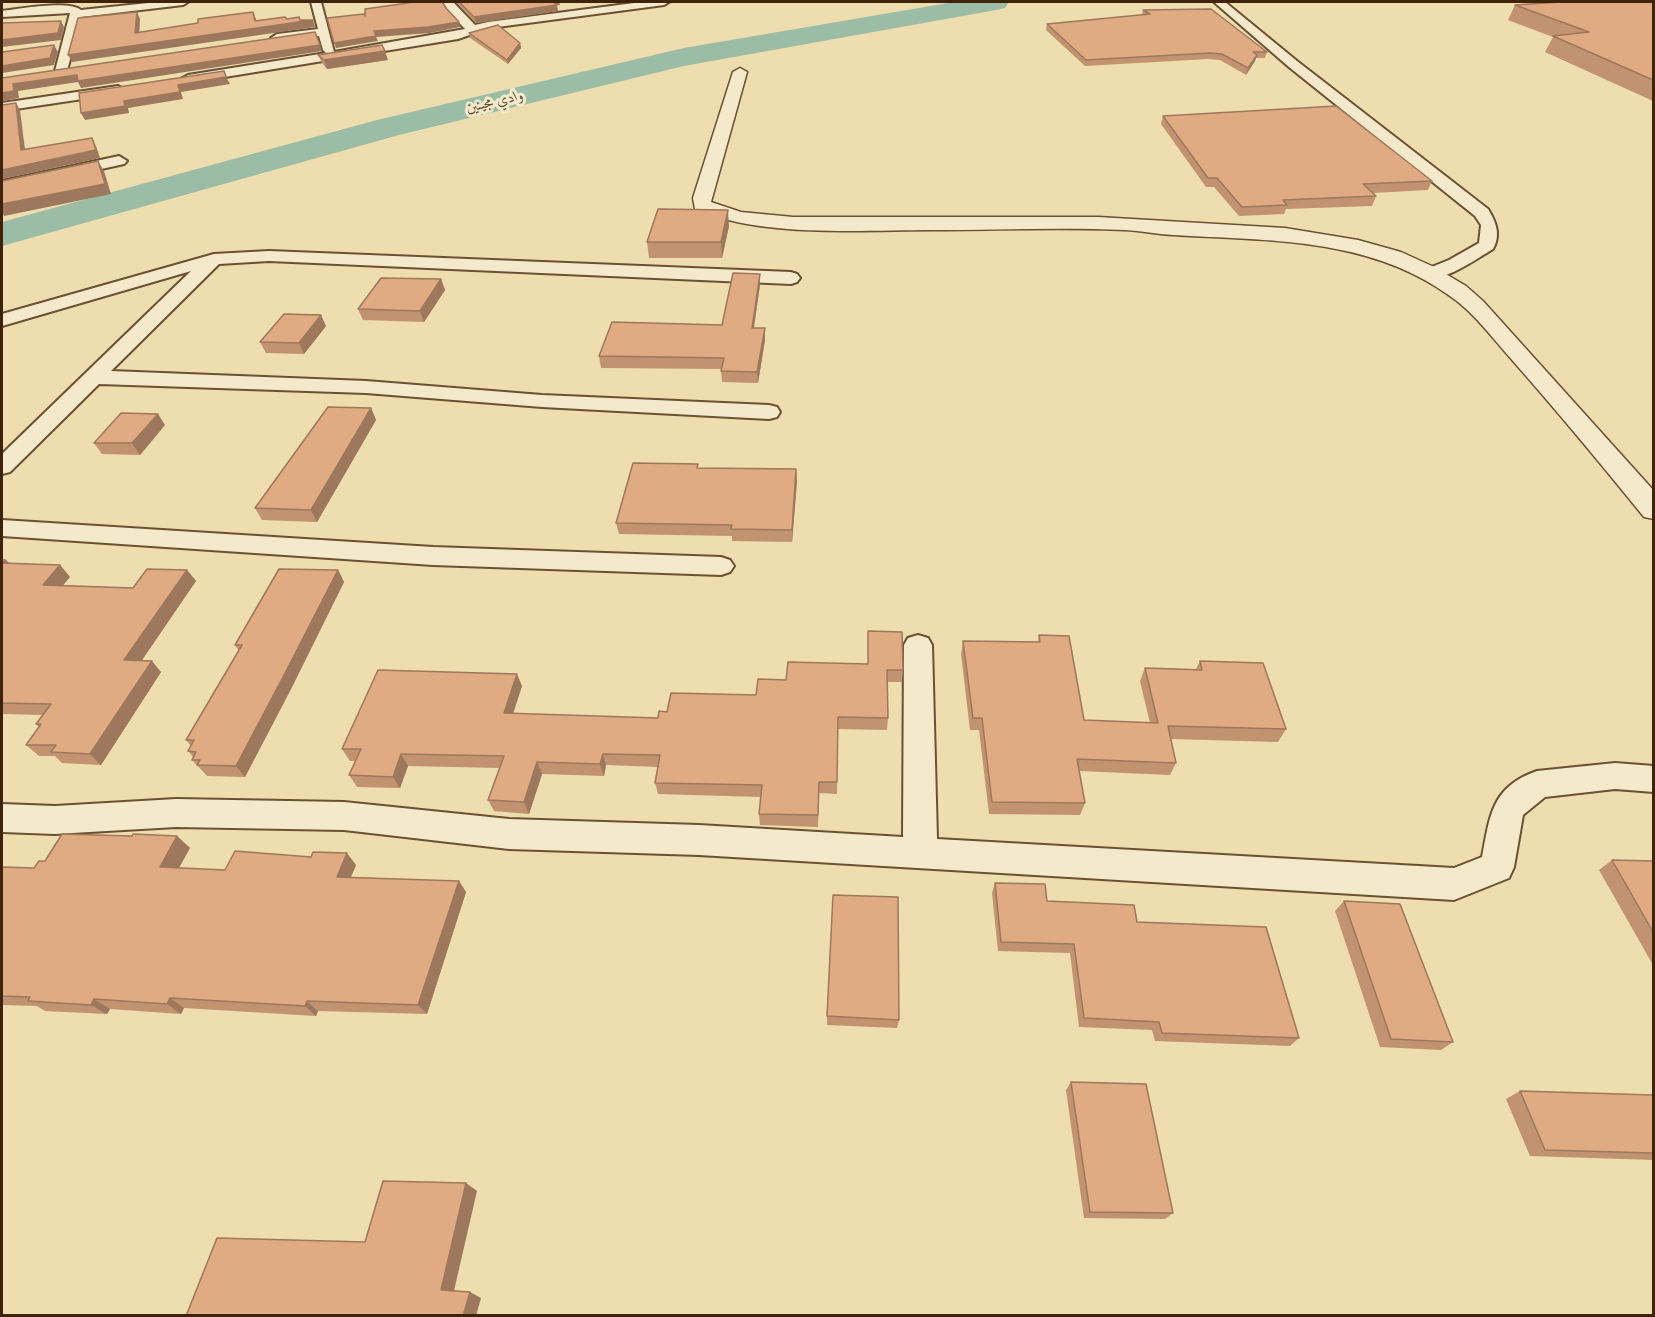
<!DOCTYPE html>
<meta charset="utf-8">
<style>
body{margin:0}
#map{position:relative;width:1655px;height:1317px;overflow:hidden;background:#eeddae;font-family:"IM FELL Great Primer",serif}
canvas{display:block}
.frame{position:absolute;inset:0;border:3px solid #3f220a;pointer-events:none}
</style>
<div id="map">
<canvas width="1655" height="1317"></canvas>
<div class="frame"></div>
</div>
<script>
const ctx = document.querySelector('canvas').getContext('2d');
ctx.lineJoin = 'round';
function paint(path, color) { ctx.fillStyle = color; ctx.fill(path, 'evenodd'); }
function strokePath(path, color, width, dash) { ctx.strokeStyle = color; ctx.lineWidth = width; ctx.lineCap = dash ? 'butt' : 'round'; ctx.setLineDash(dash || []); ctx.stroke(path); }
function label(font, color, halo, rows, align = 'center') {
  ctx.font = font + ' "IM FELL Great Primer",Amiri,serif'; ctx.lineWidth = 6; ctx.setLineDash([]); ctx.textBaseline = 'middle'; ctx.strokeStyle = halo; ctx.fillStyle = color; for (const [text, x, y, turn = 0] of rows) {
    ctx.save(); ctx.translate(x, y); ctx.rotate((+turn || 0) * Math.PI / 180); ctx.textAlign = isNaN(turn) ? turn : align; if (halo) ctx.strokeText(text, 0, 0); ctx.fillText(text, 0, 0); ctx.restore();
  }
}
const river = new Path2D(`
 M 954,2 L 1009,2 L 1005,8 L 996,10 L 684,66 L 399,135 L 2,246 L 2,222 L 377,120 L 684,48 Z`);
const minor = new Path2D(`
 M 158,2 L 188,2 L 183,5 L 81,17 L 67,71 L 61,75 L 55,71 L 70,13 L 2,17 L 2,11 C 20,9 68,0 81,10 Z
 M 311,2 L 321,2 L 334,52 L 465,29 L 449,12 L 443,2 L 453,2 L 475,25 L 488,22 L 642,2 L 669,2 L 664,5 L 490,28 L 458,39 L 188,83 L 181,79 L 188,75 L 326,53 L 323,50 L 319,36 L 277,42 L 271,38 L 277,34 L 318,29 Z
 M 1214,2 L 1225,2 L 1297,61 L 1488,209 C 1496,222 1501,235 1493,249 C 1476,259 1443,283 1424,278 L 1421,274 L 1424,270 L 1449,260 L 1479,243 L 1481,225 L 1475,216 L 1289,67 Z
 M 118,86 L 125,90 L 123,93 L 2,111 L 2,103 Z
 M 119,156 L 127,161 L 124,164 L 2,191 L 2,181 Z
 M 269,251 L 791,272 L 797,274 L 800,278 L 797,282 L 791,284 L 269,261 L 219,264 L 111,371 L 366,381 L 542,395 L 769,405 L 777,407 L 780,412 L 777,417 L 769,419 L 542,407 L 366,393 L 99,384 L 10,472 L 2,474 L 2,454 L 191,271 L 2,326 L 2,314 L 214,254 Z
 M 2,520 L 433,547 L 721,557 L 730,560 L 734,566 L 730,572 L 721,575 L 433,565 L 2,536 Z
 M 918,635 L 928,638 L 932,645 L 937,839 L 1454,868 L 1482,857 C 1490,816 1491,787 1537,771 L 1615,763 L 1654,766 L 1654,792 L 1615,789 L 1545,797 L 1523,815 L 1514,867 L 1509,878 L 1454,900 L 699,855 L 509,849 L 344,830 L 176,827 L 55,834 L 2,832 L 2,804 L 55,806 L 176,799 L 344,802 L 509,819 L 699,825 L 903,837 L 904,645 L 908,638 Z`);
const tertiary = new Path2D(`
 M 740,68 L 747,72 L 711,202 L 741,212 L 793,217 L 1098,217 L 1285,228 L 1358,240 L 1401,252 L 1434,267 L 1466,286 L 1483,301 L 1654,491 L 1654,519 L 1644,517 C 1601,464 1558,412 1513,361 C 1493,339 1475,313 1450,296 C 1369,237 1269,241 1173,235 C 1157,234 1141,231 1125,230 C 1061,227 997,230 933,230 C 861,230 762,238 695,209 L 693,198 L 733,72 Z`);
const wall = new Path2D(`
 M 456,2 L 559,2 L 560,5 L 556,5 L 558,11 L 476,23 Z
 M 1653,2 L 1653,101 L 1545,52 L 1553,37 L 1508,20 L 1515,5 Z
 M 1143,10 L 1267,52 L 1265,58 L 1256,58 L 1255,61 L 1246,75 L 1220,60 L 1208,59 L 1085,66 L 1046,30 L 1047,24 L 1142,15 Z
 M 469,33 L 520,43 L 521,48 L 508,64 L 470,38 Z
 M 318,55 L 388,60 L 327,69 L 322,63 Z
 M 1163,116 L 1432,181 L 1428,190 L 1373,193 L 1376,196 L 1372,206 L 1286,209 L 1284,214 L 1239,216 L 1214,187 L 1206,187 L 1161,124 Z
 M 729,226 L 722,258 L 649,258 L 647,242 Z
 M 760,274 L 760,285 L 754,328 L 765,340 L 758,383 L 722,382 L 721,369 L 601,368 L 599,356 L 722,325 Z
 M 441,279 L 445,290 L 424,322 L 363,320 L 358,309 Z
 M 326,326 L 304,354 L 266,353 L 260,342 Z
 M 371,408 L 376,420 L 317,522 L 262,520 L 255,508 Z
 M 165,425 L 140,455 L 102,454 L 94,443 Z
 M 698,468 L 796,469 L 797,481 L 792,542 L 732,541 L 732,536 L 619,534 L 616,523 Z
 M 2,559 L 5,559 L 9,563 L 60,565 L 70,577 L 63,585 L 133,588 L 187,570 L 196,581 L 141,660 L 161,672 L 101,765 L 62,763 L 55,756 L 39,756 L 26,745 L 39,727 L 36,724 L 43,715 L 2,714 Z
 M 338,570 L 344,582 L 291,689 L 245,777 L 207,776 L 192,760 L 193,757 L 188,751 L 191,746 L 186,740 L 239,651 L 235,645 Z
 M 868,631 L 903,670 L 902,682 L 887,682 L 888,718 L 887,730 L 838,729 L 837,794 L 819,793 L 818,827 L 760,825 L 759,814 L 760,797 L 658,794 L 655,783 L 658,767 L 606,765 L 604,776 L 542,774 L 529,814 L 494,811 L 488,800 L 500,768 L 408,766 L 400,788 L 357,787 L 349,775 L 356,761 L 350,761 L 342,749 L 522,686 L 513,714 L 658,718 L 667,712 L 756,695 L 786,680 L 868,664 Z
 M 1039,635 L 1084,720 L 1150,723 L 1140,681 L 1145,668 L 1196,669 L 1200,661 L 1286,729 L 1278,742 L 1171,739 L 1176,763 L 1170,775 L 1079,771 L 1085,803 L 1080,815 L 989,814 L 979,730 L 970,730 L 961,654 L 963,641 L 1038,642 Z
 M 132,836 L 177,836 L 190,848 L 179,868 L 225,870 L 356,865 L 351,877 L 459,881 L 466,892 L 427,1014 L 318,1011 L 316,1016 L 184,1008 L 181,1014 L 110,1009 L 107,1014 L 45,1011 L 37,1006 L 2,1005 L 2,867 L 34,868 L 45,861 Z
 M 1612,860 L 1653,861 L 1653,965 L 1599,870 Z
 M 995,883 L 1047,901 L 1137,922 L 1299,1038 L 1290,1046 L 1155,1041 L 1152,1030 L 1079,1027 L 1070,953 L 998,951 L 992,893 Z
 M 1344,901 L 1453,1042 L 1441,1050 L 1380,1047 L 1335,911 Z
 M 827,1016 L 899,1020 L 897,1028 L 827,1025 Z
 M 1071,1082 L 1173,1213 L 1165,1219 L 1084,1218 L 1066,1090 Z
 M 1520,1091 L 1653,1095 L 1653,1160 L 1530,1156 L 1506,1099 Z`);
const shadedWall = new Path2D(`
 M 552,2 L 559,2 L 560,5 L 553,5 Z
 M 557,5 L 558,11 L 476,23 L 474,17 Z
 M 137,12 L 140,19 L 139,40 L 135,33 Z
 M 253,12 L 256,19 L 257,28 L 313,20 L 315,27 L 72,62 L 68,55 L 255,21 Z
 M 61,21 L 64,27 L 61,40 L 2,47 L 2,40 Z
 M 459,22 L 460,27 L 430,33 L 376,37 L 378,41 L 336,48 L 334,43 L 374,31 Z
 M 520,43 L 521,48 L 508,64 L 507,60 Z
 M 54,45 L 58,52 L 54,65 L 2,73 L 2,66 Z
 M 320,45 L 322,51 L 81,88 L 78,82 L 18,91 L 19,98 L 2,101 L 2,93 L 13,84 L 77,75 Z
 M 385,51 L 388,60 L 327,69 L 324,60 Z
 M 1257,55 L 1255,61 L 1246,75 L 1248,68 Z
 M 226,77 L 230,84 L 181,92 L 183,99 L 128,108 L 129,113 L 85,120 L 81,113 L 178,85 Z
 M 16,103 L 20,110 L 26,158 L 21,150 Z
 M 92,138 L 96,146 L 100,158 L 2,179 L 2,170 Z
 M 98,161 L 104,171 L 111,194 L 4,216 L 2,212 L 2,204 Z
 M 728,210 L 729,226 L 722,258 L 721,242 Z
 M 760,274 L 760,285 L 752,339 L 752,328 Z
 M 441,279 L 445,290 L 424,322 L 420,311 Z
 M 321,315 L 326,326 L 304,354 L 299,343 Z
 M 765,328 L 765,340 L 758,383 L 757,372 Z
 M 371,408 L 376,420 L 317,522 L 311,510 Z
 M 158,414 L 165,425 L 140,455 L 132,443 Z
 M 796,469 L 797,481 L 792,542 L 792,530 Z
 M 5,559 L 16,571 L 2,563 Z
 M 60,565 L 70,577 L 54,596 L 43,585 Z
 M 187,570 L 196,581 L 134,672 L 124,660 Z
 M 338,570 L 344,582 L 291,689 L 245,777 L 236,766 Z
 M 152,661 L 161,672 L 101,765 L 90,754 Z
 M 517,674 L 522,686 L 509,725 L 504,713 Z
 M 401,754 L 408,766 L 400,788 L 393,777 Z
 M 603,754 L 606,765 L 604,776 L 600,764 Z
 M 537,762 L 542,774 L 529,814 L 524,802 Z
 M 177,836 L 190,848 L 173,878 L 160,867 Z
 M 347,853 L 356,865 L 346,888 L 337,877 Z
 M 459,881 L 466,892 L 427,1014 L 418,1005 Z
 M 170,998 L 184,1008 L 181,1014 L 167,1004 Z
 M 94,999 L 110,1009 L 107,1014 L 91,1005 Z
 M 307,1001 L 318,1011 L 316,1016 L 305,1006 Z
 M 466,1183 L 477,1191 L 453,1295 L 441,1290 Z
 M 470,1292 L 481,1298 L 476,1316 L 463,1316 Z`);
const building = new Path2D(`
 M 415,2 L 442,2 L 446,8 L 459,22 L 428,27 L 374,31 L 376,36 L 334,43 L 327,18 L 364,14 L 365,16 L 365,9 Z
 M 459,2 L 553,2 L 557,5 L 474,17 Z
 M 1561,2 L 1653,2 L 1653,80 L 1553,36 L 1589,32 L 1515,5 Z
 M 1211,9 L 1267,52 L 1253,52 L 1257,55 L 1248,68 L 1222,54 L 1210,53 L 1086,60 L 1047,24 L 1150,14 L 1143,10 Z
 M 137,12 L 135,33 L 198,23 L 198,19 L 253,12 L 255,21 L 285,17 L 287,19 L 299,17 L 300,20 L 313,20 L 68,55 L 78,18 Z
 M 61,21 L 58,33 L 2,40 L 2,23 Z
 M 498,25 L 520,43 L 507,60 L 469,33 Z
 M 315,32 L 320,45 L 78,81 L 77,75 L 13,84 L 14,91 L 2,93 L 2,78 Z
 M 54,45 L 50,58 L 2,66 L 2,52 Z
 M 382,45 L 385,51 L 324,60 L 318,55 Z
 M 224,71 L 226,77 L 178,85 L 180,92 L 124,101 L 125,106 L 81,113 L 79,93 Z
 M 16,103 L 21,150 L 92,138 L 96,150 L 2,170 L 2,105 Z
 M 1336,106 L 1432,181 L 1363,184 L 1376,196 L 1283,200 L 1287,205 L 1242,207 L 1217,178 L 1208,178 L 1163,116 Z
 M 98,161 L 105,184 L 2,204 L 2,181 Z
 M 658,209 L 728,210 L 721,242 L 647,242 Z
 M 733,273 L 760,274 L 752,328 L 765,328 L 757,372 L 721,371 L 724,358 L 599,356 L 612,322 L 722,325 Z
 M 381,278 L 441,279 L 420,311 L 358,309 Z
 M 284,314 L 321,315 L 299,343 L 260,342 Z
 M 328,407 L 371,408 L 311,510 L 255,508 Z
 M 121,413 L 158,414 L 132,443 L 94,443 Z
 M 633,463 L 698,464 L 697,468 L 796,469 L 792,530 L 731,529 L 732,525 L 616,523 Z
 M 2,563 L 60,565 L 43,585 L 133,588 L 147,569 L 187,570 L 124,660 L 152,661 L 90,754 L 51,752 L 56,745 L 26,745 L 41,724 L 36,724 L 51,704 L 2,703 Z
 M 279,569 L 338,570 L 283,677 L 236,766 L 197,765 L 200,760 L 192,760 L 196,752 L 188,751 L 194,740 L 186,740 L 242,645 L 235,645 Z
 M 868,631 L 902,632 L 903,670 L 887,670 L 888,718 L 838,717 L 837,782 L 819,782 L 818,815 L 759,814 L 762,785 L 655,783 L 660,755 L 603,754 L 600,764 L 537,762 L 524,802 L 488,800 L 504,756 L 401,754 L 393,777 L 349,775 L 361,749 L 342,749 L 378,670 L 517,674 L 504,713 L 658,718 L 659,711 L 667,712 L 671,693 L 756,695 L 758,679 L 786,680 L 788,662 L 868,664 Z
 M 1039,635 L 1069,636 L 1084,720 L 1158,723 L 1145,668 L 1202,670 L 1200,661 L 1263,663 L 1286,729 L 1168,726 L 1176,763 L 1077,759 L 1085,803 L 992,802 L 982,718 L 973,718 L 963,641 L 1040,642 Z
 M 62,834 L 132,836 L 133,834 L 177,836 L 160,867 L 225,870 L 235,851 L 311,857 L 313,852 L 347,853 L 337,877 L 459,881 L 418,1005 L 307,1001 L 305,1006 L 170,998 L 167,1004 L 94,999 L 91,1005 L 28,1001 L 30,997 L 2,996 L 2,867 L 34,868 L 39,861 L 45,861 Z
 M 1612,860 L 1653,861 L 1653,932 Z
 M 995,883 L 1045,884 L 1047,901 L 1134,905 L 1137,922 L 1266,927 L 1299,1038 L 1162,1033 L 1159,1022 L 1084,1018 L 1074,944 L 1001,942 Z
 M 833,895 L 898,897 L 899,1020 L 827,1016 Z
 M 1344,901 L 1400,904 L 1453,1042 L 1391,1039 Z
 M 1071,1082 L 1146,1084 L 1173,1213 L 1090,1212 Z
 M 1520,1091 L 1653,1095 L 1653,1153 L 1545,1150 Z
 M 383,1181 L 466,1183 L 441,1290 L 470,1292 L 463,1316 L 186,1316 L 217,1238 L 365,1242 Z`);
const farWaternames = [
 ["وادي مجينين",495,102,-13]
];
paint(river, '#9bbda6');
strokePath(minor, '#6b5133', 4);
strokePath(tertiary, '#6b5133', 3);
paint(minor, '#f4e9ca');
paint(tertiary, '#f4e9ca');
paint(wall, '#c19371');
paint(shadedWall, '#9d785c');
paint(building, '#e0ab83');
strokePath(building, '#9d785c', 1.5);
label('italic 15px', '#5b5039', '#f4e9ca', farWaternames);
</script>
